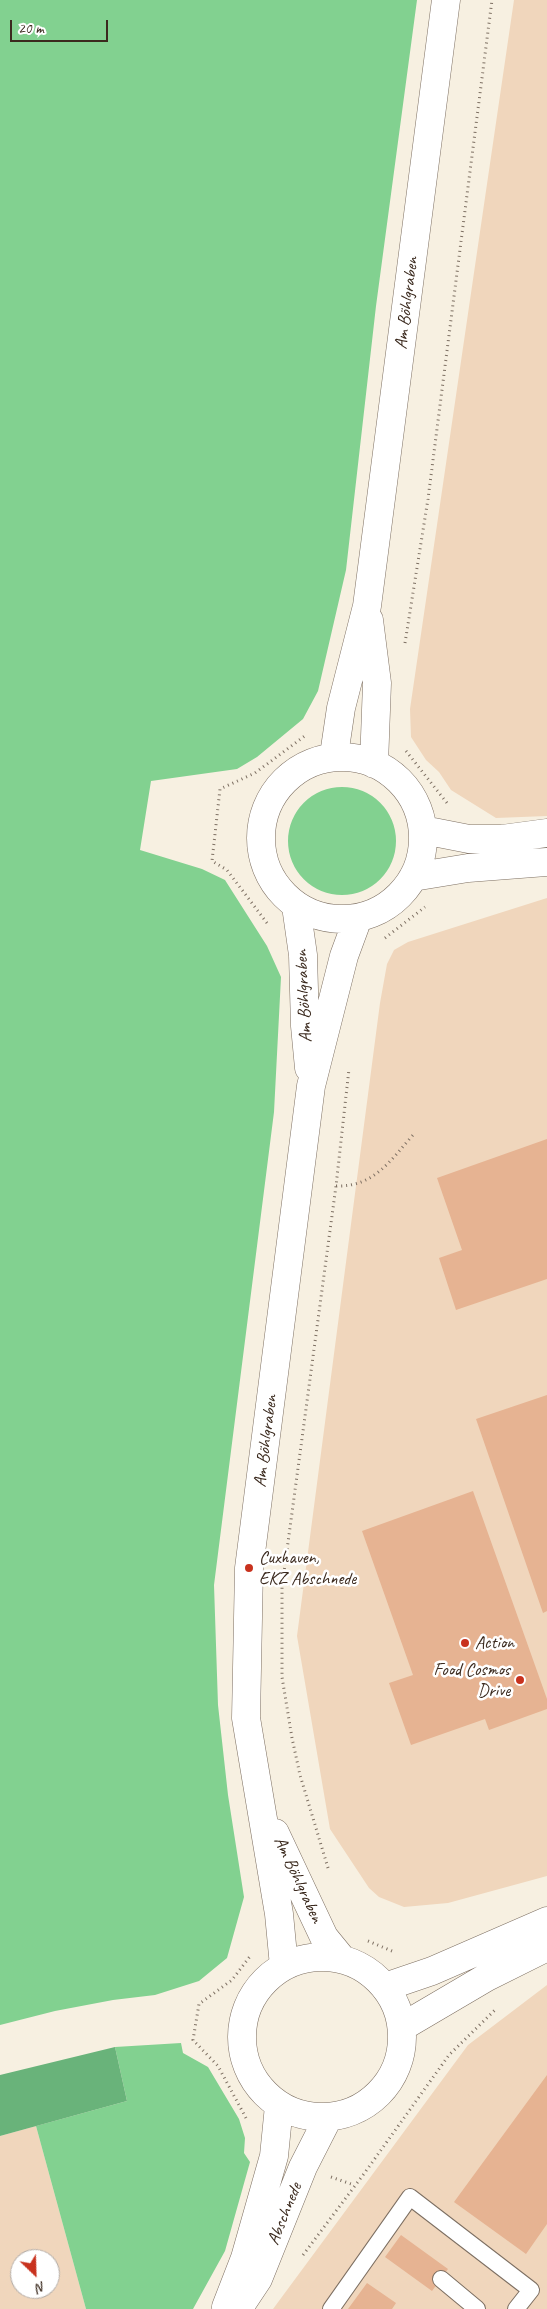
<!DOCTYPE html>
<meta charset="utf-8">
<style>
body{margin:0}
#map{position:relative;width:547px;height:2309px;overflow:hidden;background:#f7f0e1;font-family:Caveat,sans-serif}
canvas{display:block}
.north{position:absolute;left:10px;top:2249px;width:50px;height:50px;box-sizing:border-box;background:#fff;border:1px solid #b1aaa5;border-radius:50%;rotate:156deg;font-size:14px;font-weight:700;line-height:20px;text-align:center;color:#3b2a1e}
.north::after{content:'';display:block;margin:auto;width:18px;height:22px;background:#c8321e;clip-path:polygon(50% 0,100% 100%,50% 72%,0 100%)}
.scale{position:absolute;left:10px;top:20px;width:98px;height:22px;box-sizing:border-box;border:2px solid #3b2a1e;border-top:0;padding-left:6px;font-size:15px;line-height:18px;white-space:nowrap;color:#3b2a1e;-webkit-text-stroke:4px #fff;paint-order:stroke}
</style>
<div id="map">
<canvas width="547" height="2309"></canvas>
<div class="north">N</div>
<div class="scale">20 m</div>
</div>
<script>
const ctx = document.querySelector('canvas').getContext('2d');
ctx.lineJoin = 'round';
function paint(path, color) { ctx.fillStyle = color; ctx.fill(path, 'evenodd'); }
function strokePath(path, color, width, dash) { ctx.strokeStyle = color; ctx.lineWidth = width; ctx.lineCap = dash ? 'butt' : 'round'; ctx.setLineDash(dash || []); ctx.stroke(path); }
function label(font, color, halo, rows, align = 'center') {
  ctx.font = font + ' Caveat,sans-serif'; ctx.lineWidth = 5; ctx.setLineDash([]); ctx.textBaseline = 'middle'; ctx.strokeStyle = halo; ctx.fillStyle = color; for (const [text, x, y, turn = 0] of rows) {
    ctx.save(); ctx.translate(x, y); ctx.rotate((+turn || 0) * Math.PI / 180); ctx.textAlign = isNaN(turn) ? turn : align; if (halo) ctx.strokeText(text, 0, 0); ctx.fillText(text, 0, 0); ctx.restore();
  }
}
const built = new Path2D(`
 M 514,0 L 547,0 L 547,816 L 496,818 L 451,790 L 439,772 L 426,760 L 411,737 L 410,709 Z
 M 547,898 L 547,1876 L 448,1903 L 404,1907 L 379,1897 L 369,1888 L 330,1829 L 297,1636 L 380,1003 L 387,964 L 394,950 L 408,942 Z
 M 547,1985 L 547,2309 L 273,2309 L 468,2045 Z
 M 36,2126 L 86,2309 L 0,2309 L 0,2136 ZM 20,2259 L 50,2259 L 50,2289 L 20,2289 Z`);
const green = new Path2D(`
 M 0,0 L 417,0 L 376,306 L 346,570 L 318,691 L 303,719 L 257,757 L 237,769 L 151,781 L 140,850 L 202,869 L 225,880 L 267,946 L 281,977 L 274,1112 L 214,1585 L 218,1705 L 228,1795 L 244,1897 L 227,1958 L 199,1981 L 155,1995 L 113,2000 L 55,2011 L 0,2025 Z
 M288 841a54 54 0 1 1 108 0a54 54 0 1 1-108 0Z
 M 181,2043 L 183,2053 L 208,2067 L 239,2119 L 245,2138 L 244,2153 L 250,2162 L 225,2251 L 193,2309 L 86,2309 L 36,2126 L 127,2101 L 115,2047 Z`);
const forest = new Path2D(`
 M 115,2047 L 127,2101 L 0,2136 L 0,2075 Z`);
const building = new Path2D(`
 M 547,1139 L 547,1279 L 456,1310 L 439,1258 L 462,1250 L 437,1178 Z
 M 547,1395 L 547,1611 L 543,1613 L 476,1419 Z
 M 473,1491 L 547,1699 L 547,1709 L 489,1730 L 485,1719 L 411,1745 L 389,1683 L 413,1675 L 362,1531 Z
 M 547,2075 L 547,2224 L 526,2254 L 454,2202 Z
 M 401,2235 L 448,2269 L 432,2291 L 385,2257 Z
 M 367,2283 L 396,2303 L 392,2309 L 348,2309 Z`);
const path = new Path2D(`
 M 405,643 L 428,499 L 492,0
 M 406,751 L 447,803
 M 267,923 L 227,870 L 212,861 L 220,789 L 255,773 L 306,735
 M 385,938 L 425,907
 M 336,1186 C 374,1187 390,1161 413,1135
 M 328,1868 L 300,1775 L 292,1738 L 282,1677 L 282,1587 L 336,1186 L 349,1069
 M 368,1941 L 392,1951
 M 246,2118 L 218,2066 L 193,2040 L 199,2004 L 232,1980 L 251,1955
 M 331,2177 L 354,2185
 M 303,2255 L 366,2171 L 449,2055 L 496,2009`);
const service = new Path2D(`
 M 441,2279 L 477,2309
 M 331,2309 L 410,2197 L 531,2290 L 516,2309`);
const minor = new Path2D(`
 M 385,1987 L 432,1971 L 547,1921
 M 402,2027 L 487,1977 L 547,1947`);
const tertiary = new Path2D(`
 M 369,620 L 377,683 L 374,764
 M 334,755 L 341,708 L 367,606 L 446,0
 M261 838a81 81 0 1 1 162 0a81 81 0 1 1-162 0Z
 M 423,830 L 469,839 L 502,839 L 547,833
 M 413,877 L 468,868 L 547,862
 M 296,906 L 303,955 L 305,1026 L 309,1068
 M 275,1833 L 324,1937 L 342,1959
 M242 2037a80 80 0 1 1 160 0a80 80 0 1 1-160 0Z
 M 284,1966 L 279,1914 L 246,1718 L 249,1568 L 311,1086 L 344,956 L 358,918
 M 226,2307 L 245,2258 L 274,2156 L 279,2106
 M 238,2309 L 258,2279 L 303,2167 L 328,2118`);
const markers = [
 [249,1568,5,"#c8321e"],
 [465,1643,5,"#c8321e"],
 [520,1680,5,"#c8321e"]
];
const streetNames = [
 ["Am Böhlgraben",407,303,-83],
 ["Am Böhlgraben",304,996,-93],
 ["Am Böhlgraben",266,1441,-83],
 ["Am Böhlgraben",298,1880,65],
 ["Abschnede",285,2214,-68]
];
const poiNames = [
 ["Cuxhaven,",259,1558],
 ["EKZ Abschnede",259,1579],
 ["Action",475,1643],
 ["Food Cosmos",510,1670,"right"],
 ["Drive",510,1691,"right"]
];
paint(built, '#f0d6bc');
paint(green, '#82d190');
paint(forest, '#69b37a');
paint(building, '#e6b392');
strokePath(service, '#7d6f62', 18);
strokePath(minor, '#7d6f62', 29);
strokePath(tertiary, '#7d6f62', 29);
strokePath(path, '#7d6f62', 3, [1, 4]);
strokePath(service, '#fff', 16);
strokePath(minor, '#fff', 28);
strokePath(tertiary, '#fff', 28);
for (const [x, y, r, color] of markers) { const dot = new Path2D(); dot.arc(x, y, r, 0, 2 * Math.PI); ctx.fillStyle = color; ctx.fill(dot); strokePath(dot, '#fff', 2); }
label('18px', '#3b2a1e', '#fff', streetNames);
label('18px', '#3b2a1e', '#fff', poiNames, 'left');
</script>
